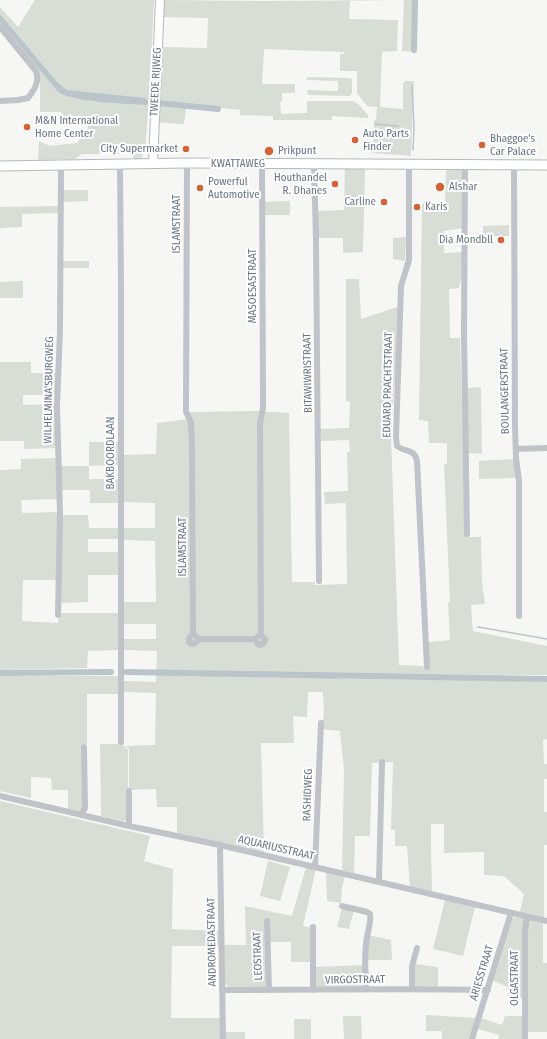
<!DOCTYPE html>
<style>
body{margin:0}
canvas{display:block;background:#f6f7f4}
</style>
<canvas width="547" height="1039"></canvas>
<script>
const ctx = document.querySelector('canvas').getContext('2d');
ctx.lineJoin = 'round';
function paint(path, color) { ctx.fillStyle = color; ctx.fill(path, 'evenodd'); }
function strokePath(path, color, width, dash) { ctx.strokeStyle = color; ctx.lineWidth = width; ctx.lineCap = dash ? 'butt' : 'round'; ctx.setLineDash(dash || []); ctx.stroke(path); }
function label(font, color, halo, rows, align = 'center') {
  ctx.font = font + ' "Fira Sans Condensed",sans-serif'; ctx.lineWidth = 4; ctx.setLineDash([]); ctx.textBaseline = 'middle'; ctx.strokeStyle = halo; ctx.fillStyle = color; for (const [text, x, y, turn = 0] of rows) {
    ctx.save(); ctx.translate(x, y); ctx.rotate((+turn || 0) * Math.PI / 180); ctx.textAlign = isNaN(turn) ? turn : align; if (halo) ctx.strokeText(text, 0, 0); ctx.fillText(text, 0, 0); ctx.restore();
  }
}
const green = new Path2D(`
 M 35,0 L 154,0 L 149,100 L 145,151 L 141,159 L 134,159 L 132,153 L 108,154 L 105,150 L 101,150 L 99,154 L 82,154 L 75,159 L 38,160 L 39,141 L 50,146 L 78,143 L 79,139 L 86,137 L 90,117 L 62,117 L 61,112 L 40,112 L 40,78 L 0,25 L 0,22 L 58,92 C 71,102 128,103 146,105 L 67,90 L 58,83 L 0,14 L 0,7 L 18,27 Z
 M 162,0 L 262,1 L 400,0 L 350,1 L 349,19 L 398,20 L 397,51 L 382,52 L 380,107 L 403,109 L 403,84 L 405,81 L 414,81 L 411,156 L 373,153 L 374,120 L 376,120 L 377,107 L 367,106 L 357,93 L 357,71 L 340,71 L 340,54 L 344,54 L 344,52 L 264,49 L 262,84 L 295,84 L 295,93 L 282,93 L 282,101 L 280,102 L 281,114 L 307,113 L 307,101 L 352,101 C 358,102 363,110 368,115 L 368,118 L 332,116 L 332,120 L 273,120 L 273,116 L 240,115 L 240,110 L 156,101 L 160,47 L 207,48 L 208,18 L 161,17 Z
 M 404,0 L 418,0 L 416,52 L 402,51 Z
 M 307,77 L 349,78 L 352,79 L 352,93 L 350,96 L 308,95 L 307,90 L 338,91 L 338,81 L 307,80 Z
 M 156,106 L 186,108 L 184,124 L 155,122 Z
 M 345,165 L 363,168 L 365,171 L 363,252 L 343,253 L 343,238 L 318,238 L 317,211 L 344,210 Z
 M 446,170 L 463,170 L 463,228 L 444,231 L 444,253 L 463,252 L 462,274 L 459,288 L 449,289 L 450,338 L 460,338 L 466,537 L 481,537 L 482,582 L 485,604 L 471,605 L 473,631 L 547,646 L 547,675 L 341,674 L 341,679 L 547,681 L 547,739 L 543,740 L 544,764 L 547,764 L 547,779 L 544,779 L 544,812 L 547,812 L 547,845 L 544,845 L 544,918 L 520,912 L 524,894 L 504,876 L 484,875 L 484,852 L 444,853 L 444,824 L 431,824 L 431,847 L 432,892 L 410,887 L 407,846 L 395,846 L 395,830 L 391,830 L 393,762 L 372,763 L 370,836 L 355,836 L 354,873 L 342,870 L 344,770 L 340,731 L 322,729 L 324,712 L 323,692 L 308,692 L 307,717 L 293,716 L 294,743 L 261,743 L 264,852 L 177,833 L 177,807 L 157,807 L 156,789 L 129,790 L 129,749 L 125,746 L 155,745 L 156,693 L 124,692 L 124,681 L 156,682 L 157,651 L 123,650 L 124,639 L 156,639 L 156,624 L 123,624 L 123,602 L 156,602 L 155,541 L 123,540 L 123,528 L 155,528 L 155,503 L 123,502 L 123,455 L 156,454 L 157,423 L 189,419 L 190,412 L 255,411 L 289,413 L 292,582 L 315,582 L 315,585 L 347,584 L 346,503 L 325,504 L 324,492 L 348,491 L 347,452 L 350,452 L 349,440 L 321,441 L 320,429 L 349,428 L 350,402 L 346,401 L 346,279 L 359,279 L 361,319 L 397,307 L 396,364 L 391,436 L 399,665 L 423,666 L 423,668 L 429,668 L 428,642 L 450,640 L 448,602 L 450,602 L 444,464 L 447,464 L 447,443 L 429,443 L 428,421 L 419,420 L 422,204 L 445,205 Z
 M 63,190 L 88,190 L 88,201 L 63,202 Z
 M 290,201 L 290,215 L 263,215 L 262,202 Z
 M 59,206 L 59,213 L 22,214 L 22,227 L 0,228 L 0,207 Z
 M 509,225 L 509,236 L 483,236 L 483,226 Z
 M 406,237 L 405,261 L 393,259 L 393,238 Z
 M 63,261 L 89,261 L 89,268 L 63,268 Z
 M 23,281 L 23,298 L 0,298 L 0,282 Z
 M 0,362 L 31,362 L 31,373 L 57,373 L 56,395 L 23,395 L 23,405 L 55,404 L 56,448 L 24,449 L 24,441 L 0,441 Z
 M 481,387 L 482,454 L 468,453 L 466,388 Z
 M 89,442 L 119,442 L 119,465 L 89,466 L 89,479 L 119,479 L 119,503 L 90,503 L 90,490 L 61,490 L 61,466 L 89,466 Z
 M 57,458 L 58,499 L 21,500 L 22,513 L 58,512 L 57,580 L 23,580 L 22,621 L 58,623 L 59,613 L 119,613 L 119,650 L 88,651 L 87,668 L 0,670 L 0,470 L 21,469 L 21,459 Z
 M 515,459 L 517,478 L 479,479 L 479,461 Z
 M 61,515 L 88,515 L 89,528 L 119,528 L 119,539 L 88,539 L 88,552 L 120,552 L 120,575 L 88,575 L 88,602 L 59,603 Z
 M 0,676 L 119,676 L 120,694 L 87,694 L 87,744 L 81,747 L 83,807 L 80,812 L 68,810 L 68,790 L 52,790 L 51,778 L 31,777 L 31,798 L 0,791 Z
 M 100,744 L 122,744 L 128,750 L 128,790 L 126,790 L 126,820 L 124,821 L 101,816 Z
 M 0,801 L 150,836 L 144,861 L 173,869 L 172,929 L 220,931 L 221,946 L 172,946 L 171,1018 L 220,1018 L 220,1039 L 0,1039 Z
 M 268,861 L 290,867 L 280,901 L 260,896 Z
 M 306,867 L 316,869 L 303,926 L 312,928 L 312,962 L 291,962 L 291,942 L 270,942 L 270,920 L 267,986 L 264,988 L 232,988 L 228,987 L 225,983 L 224,945 L 246,945 L 245,906 L 292,916 Z
 M 326,872 L 345,876 L 342,888 L 341,903 L 327,901 Z
 M 445,900 L 475,907 L 463,956 L 433,949 Z
 M 342,908 L 354,910 L 349,929 L 337,927 Z
 M 517,917 L 525,919 L 523,998 L 508,999 L 508,987 L 493,981 L 511,921 L 513,918 Z
 M 529,920 L 543,923 L 543,963 L 547,963 L 547,1032 L 526,1032 L 527,931 Z
 M 368,935 L 391,940 L 392,960 L 367,960 Z
 M 415,964 L 438,967 L 438,987 L 416,987 L 414,986 L 413,967 Z
 M 364,965 L 363,987 L 315,988 L 315,967 Z
 M 426,1015 L 477,1018 L 470,1039 L 442,1039 L 442,1031 L 426,1031 Z
 M 343,1016 L 361,1016 L 362,1039 L 344,1039 Z
 M 505,1016 L 523,1016 L 523,1039 L 498,1039 L 499,1035 L 478,1029 L 481,1018 L 502,1025 Z
 M 294,1019 L 311,1019 L 311,1039 L 294,1039 Z
 M 225,1032 L 245,1032 L 245,1039 L 225,1039 Z`);
const water = new Path2D(`
 M 0,14 L 58,83 L 67,90 L 145,98 L 148,101 L 148,104 L 146,105 C 128,104 71,102 58,92 L 0,22 Z`);
const stream = new Path2D(`
 M 412,86 L 414,127 L 413,150
 M 375,124 L 398,126
 M 478,627 L 547,639`);
const canal = new Path2D(`
 M 414,50 L 415,0
 M 158,103 L 218,109
 M 126,672 L 547,679
 M 0,673 L 111,672`);
const street = new Path2D(`
 M 0,27 L 36,71 C 40,82 34,90 28,98 L 18,100 L 0,101
 M 187,163 L 186,412 L 191,422 L 192,447 L 193,632 L 193,634 L 199,639 L 255,639 L 260,635 L 261,633 L 260,424 L 263,408 L 262,164
 M 120,164 L 121,289 L 121,742
 M 465,164 L 464,335 L 467,534
 M 314,165 L 316,239 L 319,581
 M 409,165 L 409,260 L 401,286 L 396,437 L 397,446 C 406,453 414,448 417,461 L 427,667
 M 514,165 L 515,425 L 516,458 L 519,481 L 519,616
 M 516,449 L 547,448
 M 58,615 L 60,513 L 57,406 L 60,331 L 61,166
 M 193,634 L 189,638 L 189,641 L 191,644 L 195,643 L 199,639
 M 255,639 L 258,644 L 260,645 L 264,643 L 265,639 L 260,635
 M 129,791 L 129,826
 M 0,796 L 129,826 L 220,845 L 547,921
 M 81,815 L 85,808 L 84,747
 M 220,845 L 223,1039
 M 315,867 L 321,723
 M 379,881 L 382,762
 M 342,906 L 367,912 L 370,914 C 372,921 366,936 366,945 C 364,960 366,975 366,989
 M 267,921 L 269,990
 M 412,988 L 412,966 L 417,948
 M 222,990 C 311,990 400,988 488,990
 M 313,990 L 313,927
 M 472,1039 L 511,913
 M 525,1039 L 525,930 L 527,917`);
const secondary = new Path2D(`
 M 153,164 L 160,0`);
const primary = new Path2D(`
 M 0,166 L 187,163 L 547,165`);
const markers = [
 [27,127,4,"#d86032"],
 [355,140,4,"#d86032"],
 [482,145,4,"#d86032"],
 [186,149,4,"#d86032"],
 [269,151,5,"#d86032"],
 [335,184,4,"#d86032"],
 [440,187,5,"#d86032"],
 [200,188,4,"#d86032"],
 [384,202,4,"#d86032"],
 [417,207,4,"#d86032"],
 [501,240,4,"#d86032"]
];
const streetNames = [
 ["TWEEDE RIJWEG",156,82,-87],
 ["KWATTAWEG",238,164],
 ["ISLAMSTRAAT",177,224,-90],
 ["MASOESASTRAAT",253,286,-90],
 ["BITAWIWRISTRAAT",308,373,-91],
 ["EDUARD PRACHTSTRAAT",388,385,-89],
 ["WILHELMINA'SBURGWEG",49,390,-89],
 ["BOULANGERSTRAAT",505,391,-91],
 ["BAKBOORDLAAN",111,453,-90],
 ["ISLAMSTRAAT",183,547,-90],
 ["RASHIDWEG",308,795,-88],
 ["AQUARIUSSTRAAT",276,848,13],
 ["ANDROMEDASTRAAT",212,942,-91],
 ["LEOSTRAAT",258,956,-92],
 ["ARIESSTRAAT",482,973,-73],
 ["OLGASTRAAT",515,978,-90],
 ["VIRGOSTRAAT",355,980,-1]
];
const poiNames = [
 ["M&N International",35,121],
 ["Home Center",35,134],
 ["Auto Parts",363,134],
 ["Finder",363,147],
 ["Bhaggoe's",490,139],
 ["Car Palace",490,152],
 ["City Supermarket",178,149,"right"],
 ["Prikpunt",278,151],
 ["Houthandel",327,178,"right"],
 ["R. Dhanes",327,191,"right"],
 ["Powerful",208,182],
 ["Automotive",208,195],
 ["Alshar",449,187],
 ["Carline",376,202,"right"],
 ["Karis",425,207],
 ["Dia Mondbll",493,240,"right"]
];
paint(green, '#d8ddd5');
paint(water, '#bac4c9');
strokePath(stream, '#bac4c9', 1.5);
strokePath(canal, '#bac4c9', 6);
strokePath(secondary, '#b5b9bd', 10);
strokePath(primary, '#b5b9bd', 11);
strokePath(street, '#c0c3c7', 6);
strokePath(secondary, '#fff', 8);
strokePath(primary, '#fff', 9);
for (const [x, y, r, color] of markers) { const dot = new Path2D(); dot.arc(x, y, r, 0, 2 * Math.PI); ctx.fillStyle = color; ctx.fill(dot); strokePath(dot, '#fff', 1.5); }
label('11px', '#677583', '#fff', streetNames);
label('11px', '#677583', '#fff', poiNames, 'left');
</script>
